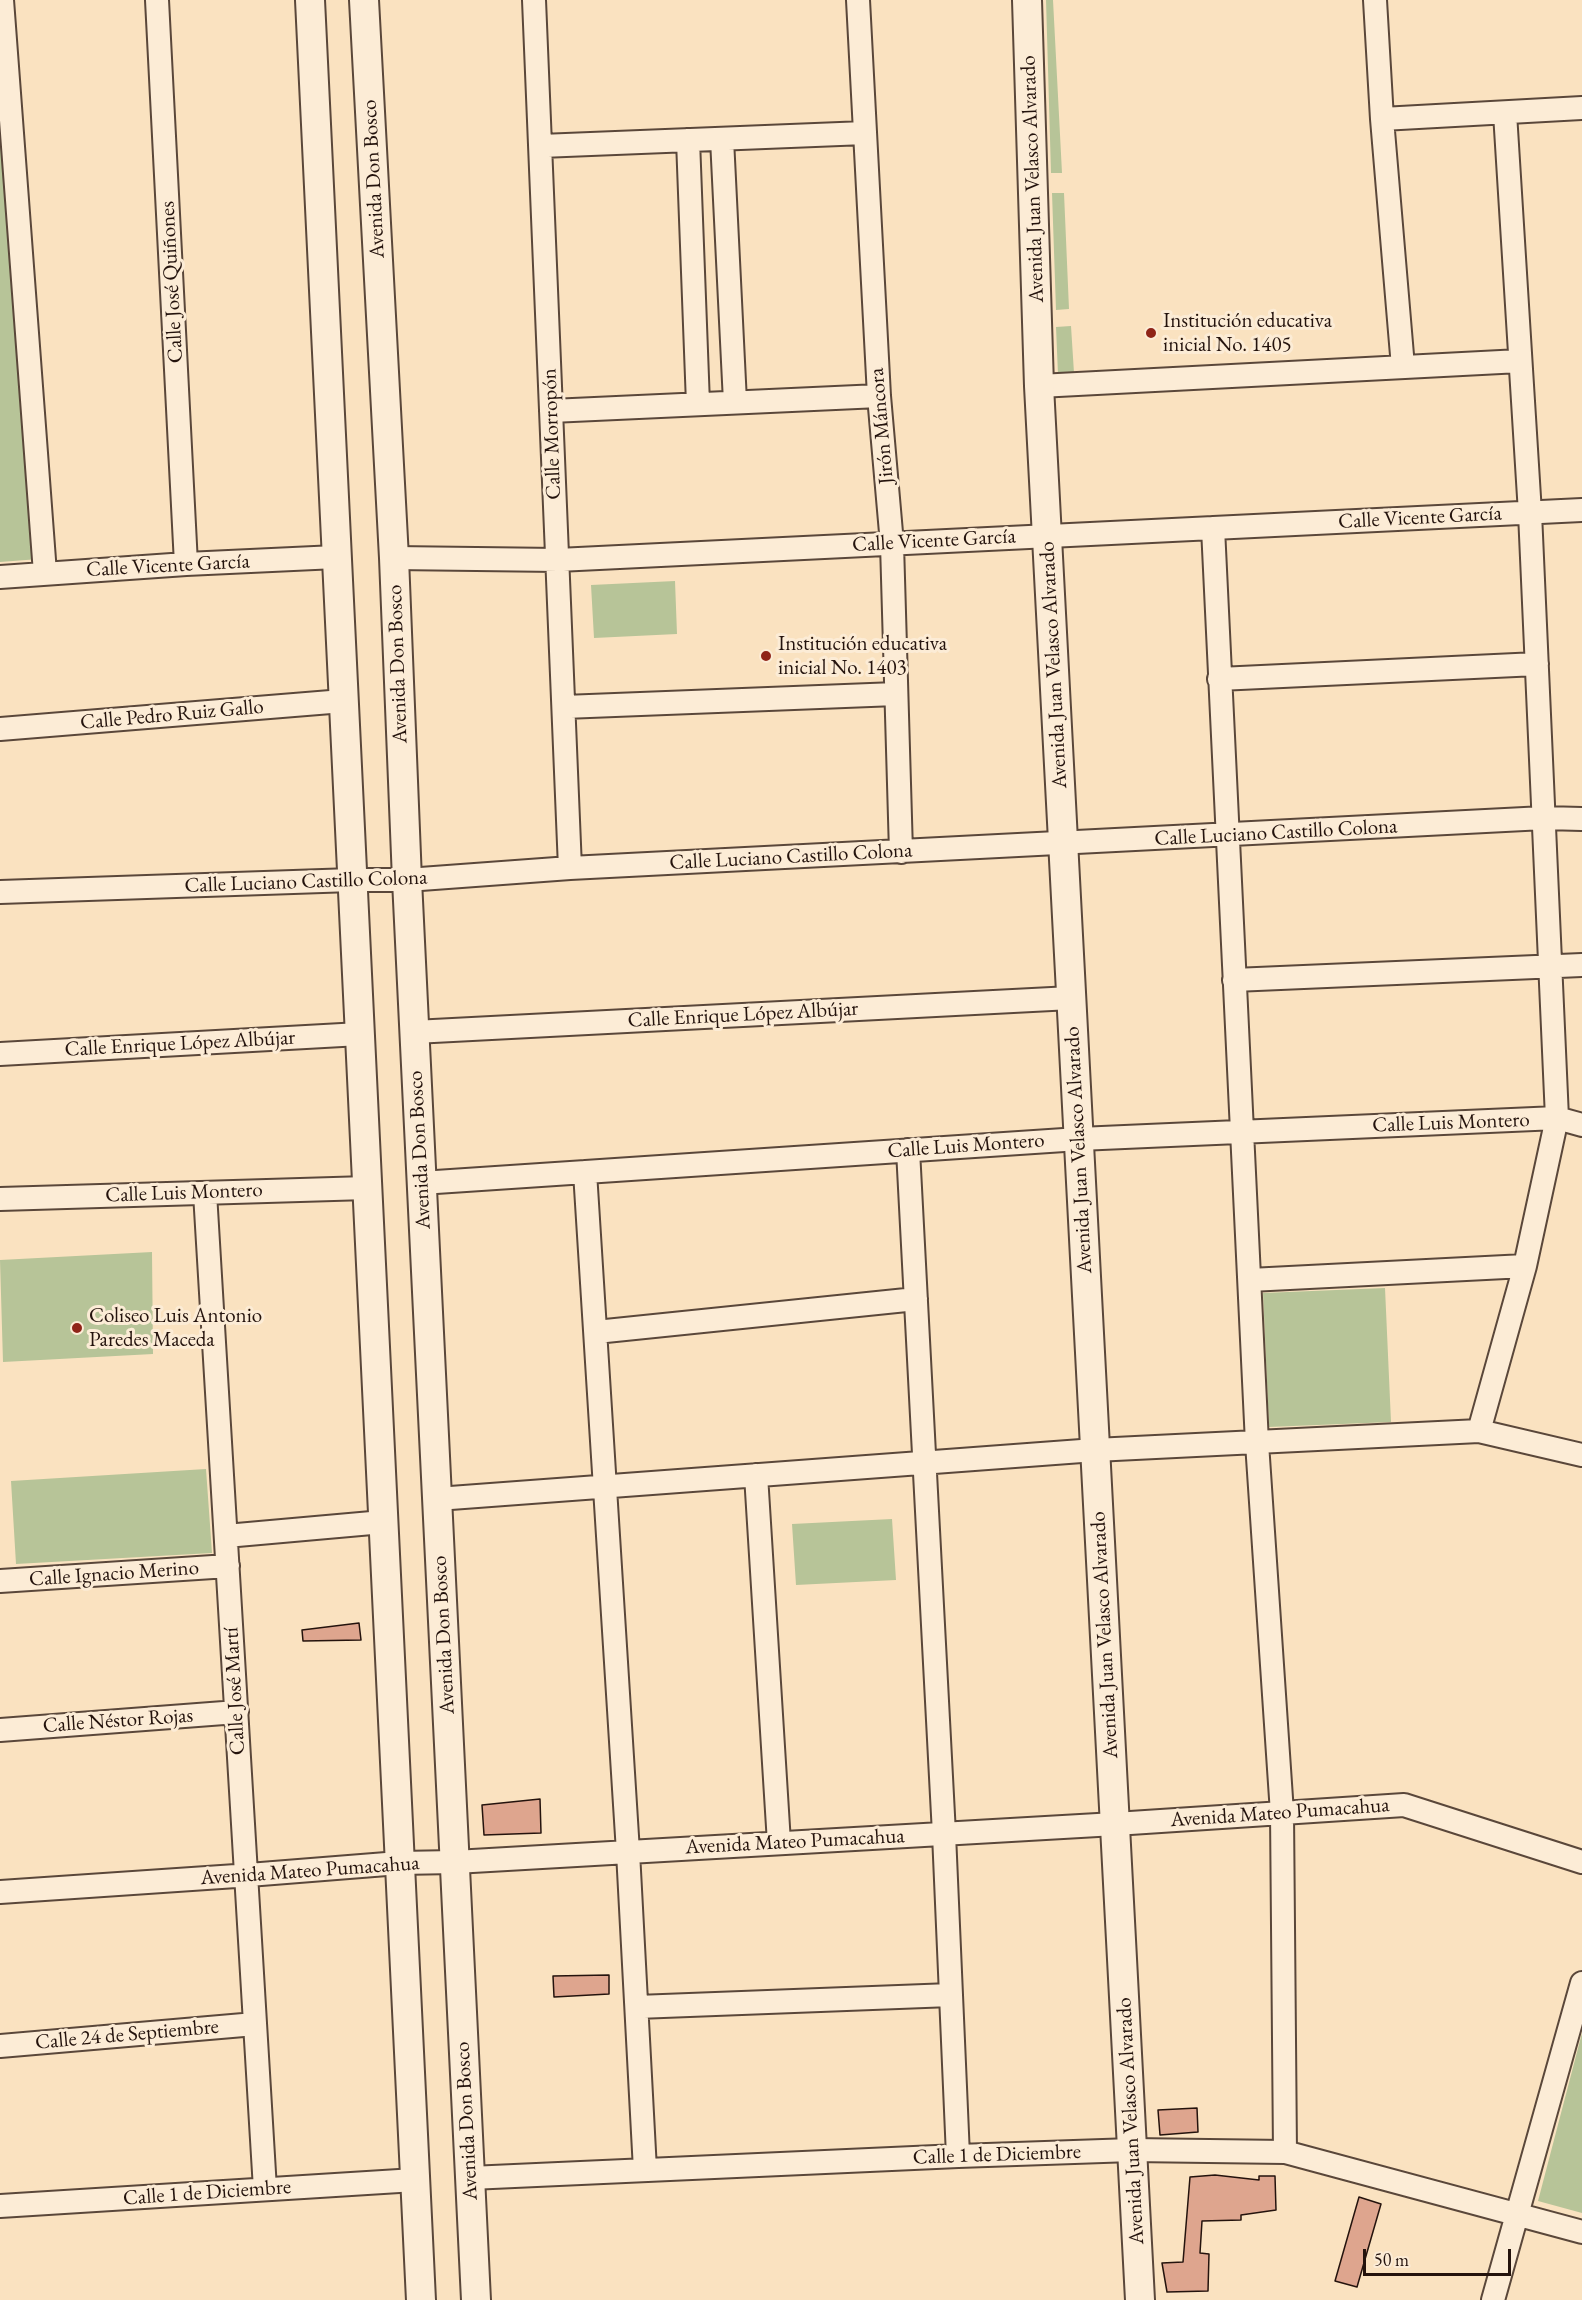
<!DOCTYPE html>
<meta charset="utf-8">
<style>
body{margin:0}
#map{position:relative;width:1582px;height:2300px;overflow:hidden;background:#fae2c0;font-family:"EB Garamond",serif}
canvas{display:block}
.scale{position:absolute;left:1363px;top:2249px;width:148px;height:27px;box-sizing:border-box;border:3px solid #24130d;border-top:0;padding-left:8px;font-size:18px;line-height:21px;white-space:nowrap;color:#24130d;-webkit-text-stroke:4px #fcecd6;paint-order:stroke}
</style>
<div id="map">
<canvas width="1582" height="2300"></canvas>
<div class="scale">50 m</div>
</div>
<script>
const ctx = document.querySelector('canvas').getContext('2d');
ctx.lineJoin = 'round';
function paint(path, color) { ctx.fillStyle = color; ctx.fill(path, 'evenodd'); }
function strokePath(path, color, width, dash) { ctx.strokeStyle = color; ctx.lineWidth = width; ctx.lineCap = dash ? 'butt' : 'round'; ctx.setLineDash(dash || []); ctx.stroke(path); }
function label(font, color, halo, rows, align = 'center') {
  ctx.font = font + ' "EB Garamond",serif'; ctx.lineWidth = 6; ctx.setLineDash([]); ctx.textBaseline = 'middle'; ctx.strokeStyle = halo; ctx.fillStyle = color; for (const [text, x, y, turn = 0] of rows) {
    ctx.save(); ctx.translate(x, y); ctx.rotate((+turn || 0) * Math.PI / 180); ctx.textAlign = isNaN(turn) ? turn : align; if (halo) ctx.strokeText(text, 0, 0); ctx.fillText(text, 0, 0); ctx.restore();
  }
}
const green = new Path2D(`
 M 1046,0 L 1053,0 L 1062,173 L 1051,173 Z
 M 0,47 L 39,559 L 0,562 Z
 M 1052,193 L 1064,193 L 1069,309 L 1056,310 Z
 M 1071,326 L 1074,373 L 1058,375 L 1056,327 Z
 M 675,581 L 677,634 L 594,638 L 591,585 Z
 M 152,1252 L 153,1354 L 3,1362 L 0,1260 Z
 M 1385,1288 L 1391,1422 L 1269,1427 L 1263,1293 Z
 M 206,1469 L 212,1553 L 16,1564 L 11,1481 Z
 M 892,1519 L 896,1580 L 796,1585 L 792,1524 Z
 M 1582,2033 L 1582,2213 L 1538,2201 Z`);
const building = new Path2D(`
 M 359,1623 L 361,1640 L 303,1641 L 302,1630 Z
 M 540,1799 L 541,1833 L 484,1835 L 482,1805 Z
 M 609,1975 L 609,1994 L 554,1997 L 553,1976 Z
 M 1197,2108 L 1198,2132 L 1160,2135 L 1158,2110 Z
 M 1215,2175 L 1259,2180 L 1259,2176 L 1275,2176 L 1276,2210 L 1241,2215 L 1241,2220 L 1202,2221 L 1200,2253 L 1209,2254 L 1208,2291 L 1167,2292 L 1162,2263 L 1183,2262 L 1190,2177 Z
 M 1359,2197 L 1381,2204 L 1357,2287 L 1335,2281 Z`);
const minor = new Path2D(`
 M 2,0 L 45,573
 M 157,0 L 186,564
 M 534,0 L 570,868
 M 858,0 L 879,396 L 892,544 L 901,852
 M 1375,0 L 1382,119 L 1403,367
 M 1382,119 L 1582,108
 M 722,139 L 735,402
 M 688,140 L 698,404
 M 541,146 L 865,133
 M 1039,386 L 1520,361
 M 551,411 L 879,396
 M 1213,528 L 1257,1443 L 1282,1813 L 1285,2152
 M 394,558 L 558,560 L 1582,510
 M 0,577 L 186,564 L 336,557
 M 1219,679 L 1537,664
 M 564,707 L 896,694
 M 0,729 L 343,701
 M 0,892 L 352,880 L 407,880 L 570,868 L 1544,818 L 1582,819
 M 1234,980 L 1582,965
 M 414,1032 L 1071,998
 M 0,1054 L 360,1034
 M 908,1150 L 944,1834 L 958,2156
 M 585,1172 L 628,1852 L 645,2170
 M 421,1183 L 1079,1139 L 1557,1118 L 1582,1125
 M 205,1193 L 265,2189
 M 0,1199 L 367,1188
 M 1250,1280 L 1525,1266
 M 596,1332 L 916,1299
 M 1479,1431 L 1525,1266 L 1557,1118 L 1530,513 L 1505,113
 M 756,1475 L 779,1843
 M 437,1499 L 1095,1450 L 1479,1431 L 1582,1455
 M 226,1536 L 383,1522
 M 0,1581 L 228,1566
 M 0,1730 L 237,1712
 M 0,1892 L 236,1876 L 399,1863 L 455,1862 L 1115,1824 L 1404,1805 L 1582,1862
 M 637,2007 L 951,1995
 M 0,2046 L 255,2024
 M 470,2178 L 958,2156 L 1132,2150 L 1285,2152 L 1582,2232
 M 0,2206 L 415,2180
 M 1493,2300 L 1582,1983`);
const tertiary = new Path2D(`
 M 310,0 L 421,2300
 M 364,0 L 394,558 L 407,880 L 476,2300
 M 1027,0 L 1039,386 L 1140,2300`);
const markers = [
 [1151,333,6,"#8f2418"],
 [766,656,6,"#8f2418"],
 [77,1328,6,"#8f2418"]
];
const streetNames = [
 ["Avenida Don Bosco",374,179,-93],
 ["Avenida Juan Velasco Alvarado",1033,179,-92],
 ["Calle José Quiñones",172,282,-93],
 ["Jirón Máncora",882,426,-95],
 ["Calle Morropón",552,434,-92],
 ["Calle Vicente García",1420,518,-3],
 ["Calle Vicente García",934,541,-3],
 ["Calle Vicente García",168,566,-3],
 ["Avenida Don Bosco",398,664,-92],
 ["Avenida Juan Velasco Alvarado",1054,665,-93],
 ["Calle Pedro Ruiz Gallo",172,715,-5],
 ["Calle Luciano Castillo Colona",1276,833,-3],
 ["Calle Luciano Castillo Colona",791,857,-3],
 ["Calle Luciano Castillo Colona",306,882,-2],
 ["Calle Enrique López Albújar",743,1015,-3],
 ["Calle Enrique López Albújar",180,1044,-3],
 ["Calle Luis Montero",1451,1123,-2],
 ["Calle Luis Montero",966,1146,-4],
 ["Avenida Don Bosco",420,1150,-93],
 ["Avenida Juan Velasco Alvarado",1079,1150,-93],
 ["Calle Luis Montero",184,1193,-2],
 ["Calle Ignacio Merino",114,1574,-4],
 ["Avenida Don Bosco",444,1635,-93],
 ["Avenida Juan Velasco Alvarado",1105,1635,-93],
 ["Calle José Martí",235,1691,-93],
 ["Calle Néstor Rojas",118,1721,-4],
 ["Avenida Mateo Pumacahua",1280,1813,-4],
 ["Avenida Mateo Pumacahua",795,1842,-3],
 ["Avenida Mateo Pumacahua",310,1871,-4],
 ["Calle 24 de Septiembre",127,2035,-5],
 ["Avenida Don Bosco",467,2121,-93],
 ["Avenida Juan Velasco Alvarado",1131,2121,-93],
 ["Calle 1 de Diciembre",997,2155,-2],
 ["Calle 1 de Diciembre",207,2193,-4]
];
const poiNames = [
 ["Institución educativa",1163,321],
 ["inicial No. 1405",1163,345],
 ["Institución educativa",778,644],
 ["inicial No. 1403",778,668],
 ["Coliseo Luis Antonio",89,1316],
 ["Paredes Maceda",89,1340]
];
paint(green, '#b7c498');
paint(building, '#dea58e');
strokePath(building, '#24130d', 1.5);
strokePath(minor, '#5a473a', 26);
strokePath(tertiary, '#5a473a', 32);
strokePath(minor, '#fcecd6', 22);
strokePath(tertiary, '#fcecd6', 28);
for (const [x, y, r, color] of markers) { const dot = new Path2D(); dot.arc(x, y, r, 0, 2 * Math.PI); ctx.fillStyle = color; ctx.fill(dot); strokePath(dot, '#fcecd6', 2); }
label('21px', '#24130d', '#fcecd6', streetNames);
label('21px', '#24130d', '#fcecd6', poiNames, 'left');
</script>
